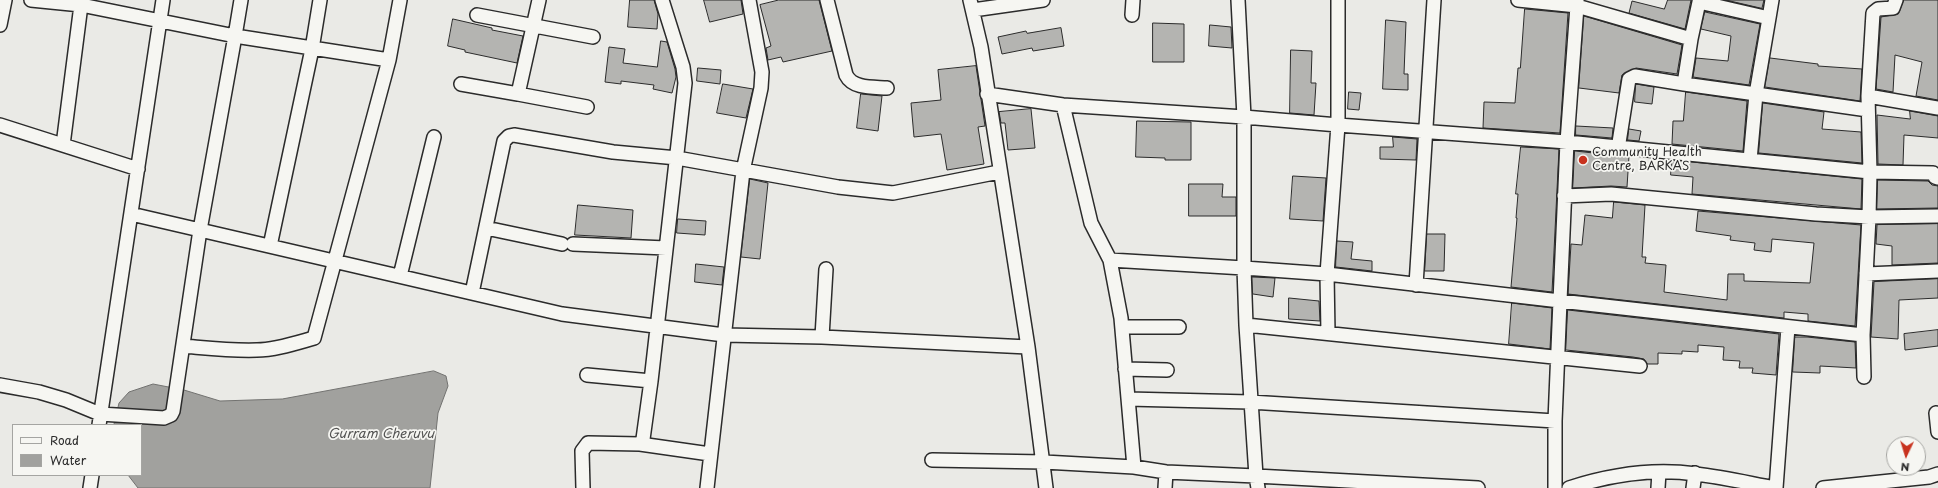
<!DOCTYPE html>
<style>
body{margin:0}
#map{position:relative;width:1938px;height:488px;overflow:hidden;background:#eaeae6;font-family:"Playpen Sans",sans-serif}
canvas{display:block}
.legend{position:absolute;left:12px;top:424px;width:130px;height:52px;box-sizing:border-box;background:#f6f6f2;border:1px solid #a5a5a2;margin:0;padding:5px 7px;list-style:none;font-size:12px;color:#2b2b2b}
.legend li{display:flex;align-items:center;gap:8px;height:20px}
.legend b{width:20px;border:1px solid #a5a5a2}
.north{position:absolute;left:1886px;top:436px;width:40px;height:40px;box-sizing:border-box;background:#f6f6f2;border:1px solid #a5a5a2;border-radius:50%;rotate:184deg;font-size:11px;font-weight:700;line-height:16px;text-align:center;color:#2b2b2b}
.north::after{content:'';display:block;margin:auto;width:14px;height:18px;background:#c8321e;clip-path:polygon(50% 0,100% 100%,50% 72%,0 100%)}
</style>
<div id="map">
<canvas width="1938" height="488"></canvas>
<ul class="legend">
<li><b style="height:5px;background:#f6f6f2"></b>Road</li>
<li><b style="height:11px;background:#a1a19e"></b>Water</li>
</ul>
<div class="north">N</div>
</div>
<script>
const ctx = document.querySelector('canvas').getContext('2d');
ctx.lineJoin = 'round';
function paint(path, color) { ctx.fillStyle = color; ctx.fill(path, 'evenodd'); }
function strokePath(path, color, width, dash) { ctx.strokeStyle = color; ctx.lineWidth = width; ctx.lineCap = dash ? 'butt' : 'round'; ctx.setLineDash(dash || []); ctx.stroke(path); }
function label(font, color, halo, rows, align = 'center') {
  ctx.font = font + ' "Playpen Sans",sans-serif'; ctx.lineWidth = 3.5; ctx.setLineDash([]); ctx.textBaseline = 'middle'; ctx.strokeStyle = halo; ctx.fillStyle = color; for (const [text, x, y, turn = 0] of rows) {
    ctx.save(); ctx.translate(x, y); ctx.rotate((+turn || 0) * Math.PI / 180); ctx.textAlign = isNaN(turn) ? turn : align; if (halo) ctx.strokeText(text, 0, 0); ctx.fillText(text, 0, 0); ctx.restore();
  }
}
const water = new Path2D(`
 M 434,371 L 446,376 L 448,386 L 438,413 L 430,488 L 138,488 L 128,475 L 141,475 L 141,425 L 114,424 L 119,403 L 129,392 L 153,384 L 184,390 L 220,401 L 282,399 Z`);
const building = new Path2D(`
 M 630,0 L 654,0 L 658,14 L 657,29 L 628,27 Z
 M 704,0 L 741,0 L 743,14 L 710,22 Z
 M 779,0 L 819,0 L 832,51 L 783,62 L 781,57 L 768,60 L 766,48 L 771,46 L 760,5 Z
 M 1668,0 L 1691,0 L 1685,29 L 1629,13 L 1632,1 L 1664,9 Z
 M 1726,0 L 1764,0 L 1762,8 Z
 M 1904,0 L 1938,0 L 1938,100 L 1916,96 L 1922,62 L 1895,55 L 1893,92 L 1876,89 L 1881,17 L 1898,14 Z
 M 1525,9 L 1568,13 L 1560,133 L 1483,128 L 1484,102 L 1515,103 L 1518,68 L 1520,68 Z
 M 1705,12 L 1760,24 L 1749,85 L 1693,77 L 1696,58 L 1728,61 L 1731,36 L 1701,29 Z
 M 1584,16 L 1682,45 L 1677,74 L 1636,68 L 1622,75 L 1619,93 L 1579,88 Z
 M 453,19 L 492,28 L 492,30 L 523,36 L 517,63 L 465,52 L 465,50 L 448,46 Z
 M 1386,20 L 1406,22 L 1404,74 L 1408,74 L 1408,90 L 1383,89 Z
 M 1153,23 L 1184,24 L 1184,62 L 1153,62 Z
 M 1210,25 L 1231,27 L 1232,48 L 1209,46 Z
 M 1061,28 L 1064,46 L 1033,51 L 1032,48 L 1002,54 L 998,37 L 1026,31 L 1027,33 Z
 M 661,41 L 667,42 L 675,69 L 676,77 L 672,93 L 653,89 L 654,85 L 621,81 L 621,84 L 605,82 L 609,47 L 625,49 L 623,63 L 657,67 Z
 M 1291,50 L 1312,51 L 1311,83 L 1316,83 L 1314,115 L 1290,113 Z
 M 1770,58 L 1818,64 L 1818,66 L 1862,69 L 1860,101 L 1765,87 Z
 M 976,66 L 985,126 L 978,127 L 984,164 L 947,170 L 941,134 L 914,137 L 911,103 L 941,100 L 938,70 Z
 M 698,68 L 721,70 L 720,84 L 697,81 Z
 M 723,84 L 753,89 L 746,118 L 717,113 Z
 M 1636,84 L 1654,87 L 1652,104 L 1635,102 Z
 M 1349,92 L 1361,93 L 1359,110 L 1348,109 Z
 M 1686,92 L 1747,101 L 1743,151 L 1672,144 L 1673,121 L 1683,121 Z
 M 861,94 L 882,96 L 878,131 L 857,128 Z
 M 1763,103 L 1824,112 L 1822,129 L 1861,132 L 1862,163 L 1759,153 Z
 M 1031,109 L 1035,148 L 1008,150 L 1005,123 L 1001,123 L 999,112 Z
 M 1910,111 L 1938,116 L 1938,138 L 1904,135 L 1903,165 L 1878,164 L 1877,115 L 1910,119 Z
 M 1137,121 L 1191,122 L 1191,160 L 1165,160 L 1165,158 L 1136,157 Z
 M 1576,126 L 1613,128 L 1612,138 L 1576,135 Z
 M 1629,129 L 1641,131 L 1639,141 L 1628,140 Z
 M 1393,137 L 1417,139 L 1416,160 L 1380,159 L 1380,147 L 1393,147 Z
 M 1521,147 L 1559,149 L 1552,292 L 1511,287 L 1517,218 L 1516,218 L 1518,194 L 1516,194 Z
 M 1575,151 L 1612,155 L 1617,157 L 1629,156 L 1627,187 L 1611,186 L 1573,188 Z
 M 1672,160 L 1862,179 L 1861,209 L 1692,194 L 1693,177 L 1671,175 Z
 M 1293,176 L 1326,178 L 1323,221 L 1290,219 Z
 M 750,179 L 768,183 L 760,259 L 741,257 Z
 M 1878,180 L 1928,181 L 1932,185 L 1938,186 L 1938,208 L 1877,209 Z
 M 1189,184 L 1223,184 L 1222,197 L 1236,197 L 1236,216 L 1189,216 Z
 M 1614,202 L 1645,205 L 1642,257 L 1646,257 L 1645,263 L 1666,265 L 1664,292 L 1727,300 L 1728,274 L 1744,274 L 1744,281 L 1810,283 L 1814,243 L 1772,239 L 1771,252 L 1754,250 L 1755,243 L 1730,240 L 1731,236 L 1696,231 L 1698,211 L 1861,225 L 1855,326 L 1808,321 L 1808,314 L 1784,312 L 1784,318 L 1568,294 L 1571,244 L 1582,245 L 1585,215 L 1612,218 Z
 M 578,205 L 633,210 L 631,238 L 575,235 Z
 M 678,219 L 706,221 L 705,235 L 677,233 Z
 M 1938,224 L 1938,263 L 1892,265 L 1892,246 L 1876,244 L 1877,225 Z
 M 1427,234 L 1445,234 L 1444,271 L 1425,271 Z
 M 1337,241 L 1353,242 L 1351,259 L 1372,261 L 1372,271 L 1336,267 Z
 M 696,264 L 724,267 L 722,285 L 695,282 Z
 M 1252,277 L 1275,278 L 1273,297 L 1253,294 Z
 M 1938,279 L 1938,298 L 1899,300 L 1898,339 L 1871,337 L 1874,282 Z
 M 1289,298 L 1319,301 L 1320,321 L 1289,319 Z
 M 1512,303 L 1552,308 L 1550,349 L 1509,344 Z
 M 1568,310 L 1779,334 L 1776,375 L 1752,373 L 1753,368 L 1739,368 L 1740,361 L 1723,360 L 1724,347 L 1698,345 L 1698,352 L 1682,351 L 1682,354 L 1658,353 L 1658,364 L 1647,364 L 1644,359 L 1633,357 L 1566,350 Z
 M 1938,330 L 1938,346 L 1905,350 L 1904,334 Z
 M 1795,337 L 1807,337 L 1855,342 L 1856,368 L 1820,366 L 1820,373 L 1793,372 Z`);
const minor = new Path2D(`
 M 31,0 L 81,5 L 63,145
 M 241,0 L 235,36 L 389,60 L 400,0
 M 827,0 L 846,75 C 853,89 873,87 887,88
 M 970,0 L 981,47 L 1028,347 L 1046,488
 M 1238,0 L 1244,117 L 1338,125 L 1327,274 L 1328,333
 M 1338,0 L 1338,125 L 1567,142 L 1870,172 L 1869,217 L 1938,216
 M 1577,0 L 1577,6 L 1691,39 L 1699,2 L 1769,18 L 1772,0
 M 1896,0 L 1893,8 L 1878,9 L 1873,13 L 1868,96 L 1870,172 L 1933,173 L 1935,177 L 1938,178
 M 973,10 L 1043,0
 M 477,15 L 593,37
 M 1132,15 L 1133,0
 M 0,25 L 5,0
 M 1691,39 L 1684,84 L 1756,94 L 1769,18
 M 461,84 L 518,94 L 539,0
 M 518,94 L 587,107
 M 987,94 L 1063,105 L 1244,117 L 1244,268 L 1327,274 L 1560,301 L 1567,142 L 1577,6 L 1518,0
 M 1868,96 L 1938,108
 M 1063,105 L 1091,223 L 1110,260 L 1244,268 L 1246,325 L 1640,366
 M 0,125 L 138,169
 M 1618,149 L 1629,79 L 1635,76 L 1684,84
 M 1750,160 L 1756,94 L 1868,110
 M 1564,196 L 1611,194 L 1816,214 L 1869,217 L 1863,335 L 1864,377
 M 131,214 L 562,314 L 724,335 L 822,337 L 1028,347
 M 486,228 L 562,244
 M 573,244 L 666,248
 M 270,246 L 312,49 L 320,0
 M 1110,260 L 1121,318 L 1134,467 L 1166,472 L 1256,476 L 1258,488
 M 1866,274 L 1938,271
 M 400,276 L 434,137
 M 1416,285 L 1434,0
 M 472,293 L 504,141 L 509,136 L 514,135 L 613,152 L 677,158 L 838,187 L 893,193 L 999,172
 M 1246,325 L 1256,476 L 1478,488
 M 1122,327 L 1179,327
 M 822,337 L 826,269
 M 183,346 C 207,348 232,351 257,350 C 275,350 296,343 314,338 L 389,60
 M 1125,369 L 1167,370
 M 587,375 L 651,381 L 685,83 L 683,67 L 662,0
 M 0,385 L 39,392 L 66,400 L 100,414 L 164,418 L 171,415 L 173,411 L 200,230 L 235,36 L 81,5 L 82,0
 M 1128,399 L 1250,402 L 1555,421
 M 1936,413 L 1938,432
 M 99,425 L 163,0
 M 640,444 L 710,454
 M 932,460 L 1044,462 L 1134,467
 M 90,488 L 92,475
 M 583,488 L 582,451 L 588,443 L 640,444 L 643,439 L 651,381
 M 707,488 L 743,171 L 761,88 L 762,72 L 749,0
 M 1165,488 L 1166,472
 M 1555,488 L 1555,421 L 1560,301 L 1863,335
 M 1569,488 C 1609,475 1653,468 1696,474 C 1722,477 1748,483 1775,488
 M 1658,488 L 1659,472
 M 1693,488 L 1695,473
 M 1776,488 L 1788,327
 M 1823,488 L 1929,477 L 1938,474`);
const markers = [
 [1583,160,5,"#c8321e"]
];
const poiNames = [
 ["Community Health",1592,153],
 ["Centre, BARKAS",1592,167]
];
const waterNames = [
 ["Gurram Cheruvu",381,434]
];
paint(water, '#a1a19e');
strokePath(water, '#727270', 1);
paint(building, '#b4b4b1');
strokePath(building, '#2b2b2b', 1);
strokePath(minor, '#2b2b2b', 16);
strokePath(minor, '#f6f6f2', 13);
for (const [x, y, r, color] of markers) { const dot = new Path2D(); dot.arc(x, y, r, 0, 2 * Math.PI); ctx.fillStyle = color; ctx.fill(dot); strokePath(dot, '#f6f6f2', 1.5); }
label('12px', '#2b2b2b', '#f6f6f2', poiNames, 'left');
label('italic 13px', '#545453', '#f6f6f2', waterNames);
</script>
